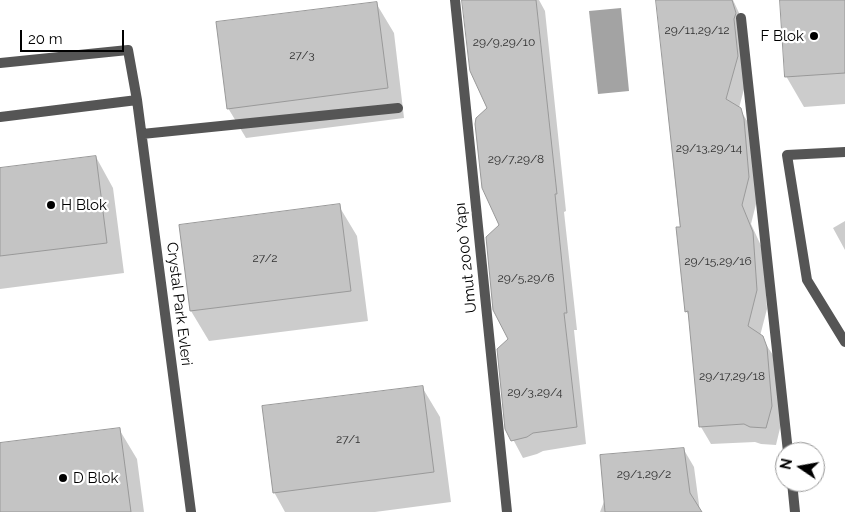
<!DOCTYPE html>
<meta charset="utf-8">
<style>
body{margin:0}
#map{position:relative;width:845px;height:512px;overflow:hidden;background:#fff;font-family:Raleway,sans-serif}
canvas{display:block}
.north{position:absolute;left:775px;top:442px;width:50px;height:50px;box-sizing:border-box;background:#fff;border:1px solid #999;border-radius:50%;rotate:282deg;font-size:14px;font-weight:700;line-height:20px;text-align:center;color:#000}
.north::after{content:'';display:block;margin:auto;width:18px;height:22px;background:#000;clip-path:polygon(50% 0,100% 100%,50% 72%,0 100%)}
.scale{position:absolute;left:20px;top:30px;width:104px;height:22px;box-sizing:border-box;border:2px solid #000;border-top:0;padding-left:6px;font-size:15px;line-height:18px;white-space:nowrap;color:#000;-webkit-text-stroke:4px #fff;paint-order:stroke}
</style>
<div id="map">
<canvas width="845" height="512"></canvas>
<div class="north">N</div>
<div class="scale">20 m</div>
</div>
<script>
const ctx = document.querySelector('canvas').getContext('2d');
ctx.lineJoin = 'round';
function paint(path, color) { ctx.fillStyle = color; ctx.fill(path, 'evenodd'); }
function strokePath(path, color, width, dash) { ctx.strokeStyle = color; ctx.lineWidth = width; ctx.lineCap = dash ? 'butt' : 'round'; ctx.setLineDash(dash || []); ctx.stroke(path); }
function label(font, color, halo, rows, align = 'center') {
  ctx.font = font + ' Raleway,sans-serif'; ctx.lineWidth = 4.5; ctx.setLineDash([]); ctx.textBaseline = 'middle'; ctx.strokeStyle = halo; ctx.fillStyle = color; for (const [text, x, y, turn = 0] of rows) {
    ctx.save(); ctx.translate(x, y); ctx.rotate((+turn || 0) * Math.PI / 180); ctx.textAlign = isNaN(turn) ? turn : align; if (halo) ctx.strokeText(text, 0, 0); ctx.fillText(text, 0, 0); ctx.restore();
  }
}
const water = new Path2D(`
 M 621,8 L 629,91 L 598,94 L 589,11 Z`);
const shadow = new Path2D(`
 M 467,0 L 539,0 L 545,11 L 566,211 L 564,212 L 577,330 L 574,330 L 586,444 L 543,451 L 537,454 L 523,458 L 507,428 L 510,340 L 489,108 Z
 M 658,0 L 733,0 L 747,30 L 748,74 L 739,108 L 751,127 L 758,196 L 751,224 L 763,250 L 767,309 L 760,336 L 773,355 L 781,424 L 776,445 L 761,444 L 755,442 L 711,444 L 701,427 L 690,317 L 686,311 L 681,228 Z
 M 781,0 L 845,0 L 845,104 L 804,107 L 786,76 Z
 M 376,3 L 394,33 L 404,118 L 246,138 L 228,108 Z
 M 96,157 L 113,188 L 124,273 L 0,289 L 0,170 Z
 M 339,206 L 357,236 L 368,321 L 209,341 L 191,311 L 181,226 Z
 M 845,221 L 845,250 L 833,228 Z
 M 422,387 L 440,417 L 451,502 L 375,512 L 285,512 L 274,492 Z
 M 119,429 L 137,459 L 144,512 L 0,512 L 0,444 Z
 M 684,450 L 694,467 L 700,512 L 600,512 L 605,499 Z`);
const building = new Path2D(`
 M 462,0 L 536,0 L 557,194 L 555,194 L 567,313 L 564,313 L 577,427 L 533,433 L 527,437 L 511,441 L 505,429 L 497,349 L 508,339 L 493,310 L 486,237 L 499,225 L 482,188 L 475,124 L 476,118 L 487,108 L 470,71 Z
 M 656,0 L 732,0 L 736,13 L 734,19 L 738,56 L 726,99 L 741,108 L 744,119 L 749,177 L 742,205 L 753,232 L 757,290 L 748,326 L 763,336 L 767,347 L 772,406 L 766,428 L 750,427 L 744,424 L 699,427 L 688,311 L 685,312 L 676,227 L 680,227 Z
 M 780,0 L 845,0 L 845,73 L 785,77 Z
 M 377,2 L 388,88 L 227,109 L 216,22 Z
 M 96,156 L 107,243 L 0,256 L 0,168 Z
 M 340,204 L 351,291 L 190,311 L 179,225 Z
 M 423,386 L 434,472 L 273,493 L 262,406 Z
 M 120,428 L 131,512 L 0,512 L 0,443 Z
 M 684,448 L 690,493 L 702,512 L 605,512 L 600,455 Z`);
const lane = new Path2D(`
 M 455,0 L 507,512
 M 741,18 L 788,452
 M 0,63 L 128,50 L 137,100 L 191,512
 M 0,117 L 137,100
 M 142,134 L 398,108
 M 845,152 L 787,155 L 807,280 L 845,342
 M 792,482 L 795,512`);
const markers = [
 [814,36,5,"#000"],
 [51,205,5,"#000"],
 [63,478,5,"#000"]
];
const numberNames = [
 ["29/11,29/12",697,30],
 ["29/9,29/10",504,42],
 ["27/3",302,55],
 ["29/13,29/14",709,148],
 ["29/7,29/8",516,159],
 ["27/2",265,258],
 ["29/15,29/16",718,261],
 ["29/5,29/6",526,278],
 ["29/17,29/18",732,376],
 ["29/3,29/4",535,392],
 ["27/1",348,439],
 ["29/1,29/2",644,474]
];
const poiNames = [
 ["F Blok",804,36,"right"],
 ["H Blok",61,205],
 ["D Blok",73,478]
];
const streetNames = [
 ["Umut 2000 Yapı",466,258,-96],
 ["Crystal Park Evleri",179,304,83]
];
paint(water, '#a3a3a3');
paint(shadow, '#0003');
paint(building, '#c4c4c4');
strokePath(building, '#999', 1);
strokePath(lane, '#555', 10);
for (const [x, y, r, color] of markers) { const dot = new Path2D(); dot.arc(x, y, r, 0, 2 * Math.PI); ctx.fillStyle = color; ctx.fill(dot); strokePath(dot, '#fff', 2); }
label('12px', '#313131', null, numberNames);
label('15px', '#000', '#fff', poiNames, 'left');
label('15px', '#000', '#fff', streetNames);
</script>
